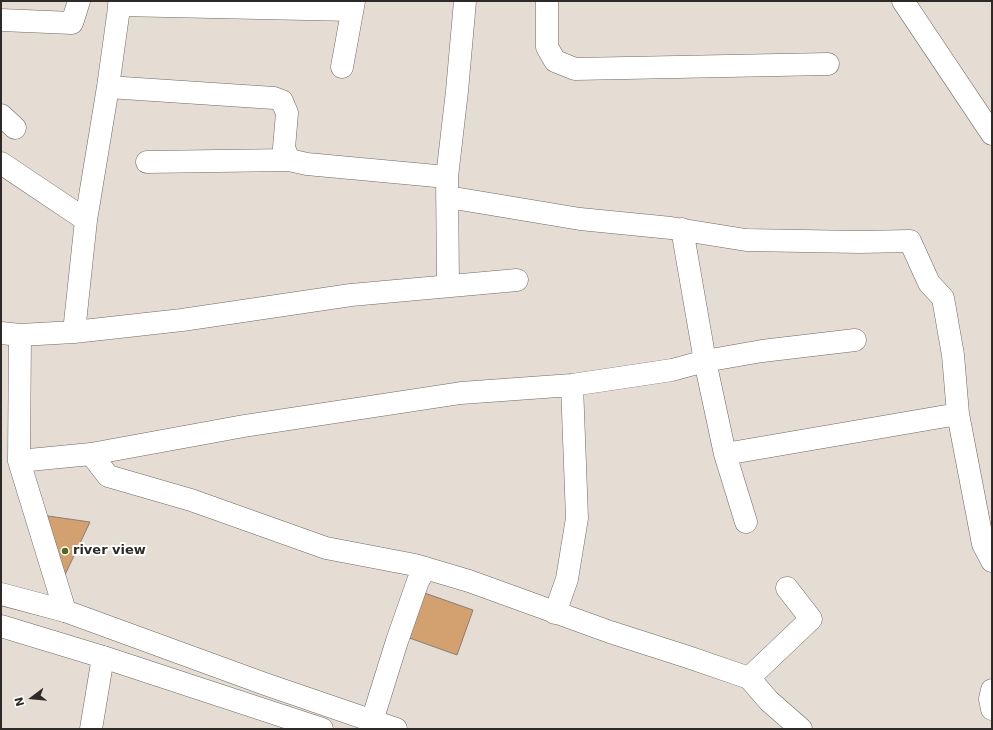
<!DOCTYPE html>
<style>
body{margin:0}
#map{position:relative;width:993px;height:730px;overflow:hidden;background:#e5dcd4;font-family:"DejaVu Sans",sans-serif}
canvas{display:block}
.frame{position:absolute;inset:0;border:2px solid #2e2a27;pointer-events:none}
.north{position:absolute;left:12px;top:678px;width:40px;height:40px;-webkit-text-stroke:3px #fff;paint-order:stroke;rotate:254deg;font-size:11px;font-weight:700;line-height:16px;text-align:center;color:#2e2a27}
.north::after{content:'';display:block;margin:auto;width:14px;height:18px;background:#2e2a27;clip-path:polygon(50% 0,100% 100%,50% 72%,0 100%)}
</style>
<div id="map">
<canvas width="993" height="730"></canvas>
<div class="frame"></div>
<div class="north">N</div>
</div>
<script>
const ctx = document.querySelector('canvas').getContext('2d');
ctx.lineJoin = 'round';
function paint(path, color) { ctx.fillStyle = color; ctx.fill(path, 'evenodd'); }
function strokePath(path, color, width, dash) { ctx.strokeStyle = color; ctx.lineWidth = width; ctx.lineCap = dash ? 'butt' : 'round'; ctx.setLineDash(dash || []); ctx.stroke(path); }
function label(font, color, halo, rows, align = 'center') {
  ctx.font = font + ' "DejaVu Sans",sans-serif'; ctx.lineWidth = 4; ctx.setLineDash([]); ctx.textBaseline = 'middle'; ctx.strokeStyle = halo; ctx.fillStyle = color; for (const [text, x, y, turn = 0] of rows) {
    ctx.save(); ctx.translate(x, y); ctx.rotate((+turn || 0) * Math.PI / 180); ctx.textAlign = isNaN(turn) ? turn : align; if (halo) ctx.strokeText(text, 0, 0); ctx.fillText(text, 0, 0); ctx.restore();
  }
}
const building = new Path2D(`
 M 41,515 L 90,522 L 63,579 Z
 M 416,590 L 473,610 L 457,655 L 401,635 Z`);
const minor = new Path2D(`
 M 547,1 L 547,47 L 555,61 L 575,69 L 828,64
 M 903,1 L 992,134
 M 119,5 L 352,10
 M 1,20 L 72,23 L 79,1
 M 342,67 L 354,1
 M 108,87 L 274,98 L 282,101 L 287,113 L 284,148 L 289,160 L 307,164 L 447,177
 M 1,115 L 15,128
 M 147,162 L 289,160
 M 1,163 L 86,220
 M 448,197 L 580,219 L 671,228 L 746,240 L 860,242 L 910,241 L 929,283 L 943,298 L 953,355 L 958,414 L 983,544 L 992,561
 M 682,229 L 705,361 L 725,454 L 746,522
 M 448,286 L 447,177 L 457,91 L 465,1
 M 74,332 L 86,220 L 108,87 L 120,1
 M 1,333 L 20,335 L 74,332 L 182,320 L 351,295 L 517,280
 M 20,335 L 19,461 L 91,454 L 244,426 L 461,393 L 572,385 L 672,370 L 705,361 L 762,351 L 855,340
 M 91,454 L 108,476 L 191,500 L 326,548 L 415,565 L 469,581 L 610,632 L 688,657 L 749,678 L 769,701 L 801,729
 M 725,454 L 958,414
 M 19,461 L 65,611
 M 555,613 L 567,579 L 577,518 L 572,385
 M 749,678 L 811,619 L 787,588
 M 992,690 L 990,699 L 992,709
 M 372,721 L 397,641 L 418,581 L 426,568
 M 91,729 L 103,657`);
const major = new Path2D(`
 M 1,594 L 65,611 L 265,684 L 396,729
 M 1,626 L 103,657 L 322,729`);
const markers = [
 [65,551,4,"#516b1d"]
];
const poiNames = [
 ["river view",73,551]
];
paint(building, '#d3a070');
strokePath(building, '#867e77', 1);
strokePath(minor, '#706861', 23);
strokePath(major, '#706861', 23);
strokePath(minor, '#fff', 22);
strokePath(major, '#fff', 22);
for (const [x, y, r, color] of markers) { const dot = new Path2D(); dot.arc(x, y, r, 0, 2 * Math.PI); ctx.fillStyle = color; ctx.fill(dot); strokePath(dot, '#fff', 1.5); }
label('bold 13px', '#2e2a27', '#fff', poiNames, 'left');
</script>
